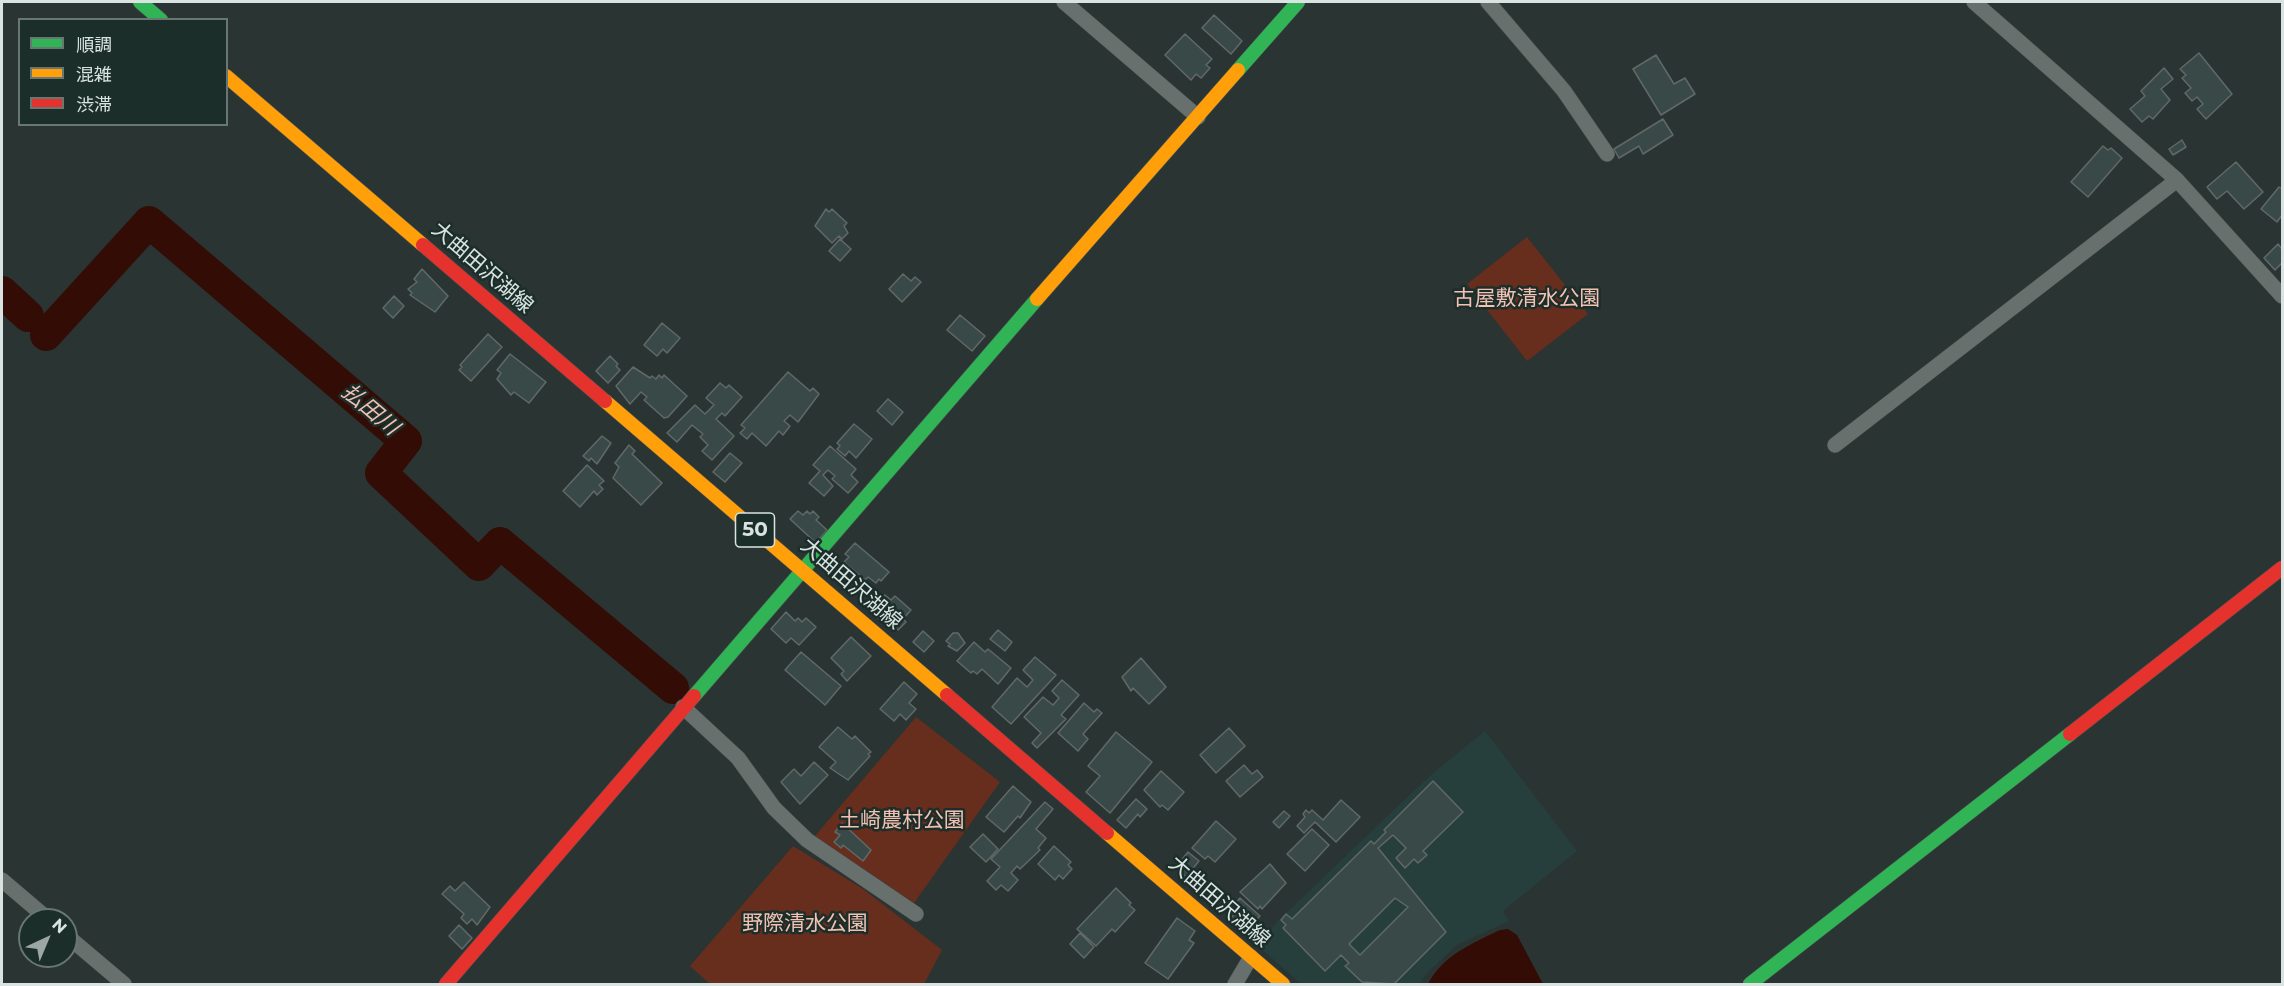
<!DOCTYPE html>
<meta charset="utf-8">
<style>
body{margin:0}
#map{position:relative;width:2284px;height:986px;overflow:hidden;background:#2a3432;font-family:Montserrat,"Noto Sans JP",sans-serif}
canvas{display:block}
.frame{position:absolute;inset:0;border:3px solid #d9e4e2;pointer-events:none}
.legend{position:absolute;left:18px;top:18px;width:210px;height:108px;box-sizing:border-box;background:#1c2e2a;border:2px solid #687774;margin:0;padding:8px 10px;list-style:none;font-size:18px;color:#d9e4e2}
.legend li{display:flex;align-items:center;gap:12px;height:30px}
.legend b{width:30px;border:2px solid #687774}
.north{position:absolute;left:18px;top:908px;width:60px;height:60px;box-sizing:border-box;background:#1c2e2a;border:2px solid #687774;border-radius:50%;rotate:44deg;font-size:16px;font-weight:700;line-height:24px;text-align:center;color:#d9e4e2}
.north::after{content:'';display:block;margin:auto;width:21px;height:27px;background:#9ca6a4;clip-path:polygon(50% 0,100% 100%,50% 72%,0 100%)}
</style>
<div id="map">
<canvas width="2284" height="986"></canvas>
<div class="frame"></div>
<ul class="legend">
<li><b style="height:8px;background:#30b455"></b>順調</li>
<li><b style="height:8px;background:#ff9f0a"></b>混雑</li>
<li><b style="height:8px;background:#e5322d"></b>渋滞</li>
</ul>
<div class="north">N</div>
</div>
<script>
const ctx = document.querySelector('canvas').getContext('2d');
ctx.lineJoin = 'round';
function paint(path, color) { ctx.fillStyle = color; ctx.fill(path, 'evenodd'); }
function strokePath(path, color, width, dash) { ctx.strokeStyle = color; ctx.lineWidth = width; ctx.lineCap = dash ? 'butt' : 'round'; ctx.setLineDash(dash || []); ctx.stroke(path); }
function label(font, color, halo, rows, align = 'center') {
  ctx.font = font + ' Montserrat,"Noto Sans JP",sans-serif'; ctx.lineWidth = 5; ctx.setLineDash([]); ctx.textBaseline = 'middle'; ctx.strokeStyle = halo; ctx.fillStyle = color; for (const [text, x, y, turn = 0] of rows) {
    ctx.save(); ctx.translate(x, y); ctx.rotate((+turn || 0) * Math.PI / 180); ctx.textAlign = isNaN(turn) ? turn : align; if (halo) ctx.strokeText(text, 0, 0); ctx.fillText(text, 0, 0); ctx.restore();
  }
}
const built = new Path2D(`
 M 1485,731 L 1577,851 L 1503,911 L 1509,921 L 1457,945 L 1426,974 L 1419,984 L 1301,984 L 1257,945 L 1276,923 L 1379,824 L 1432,774 Z`);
const green = new Path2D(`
 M 1527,237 L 1588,314 L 1527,361 L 1467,284 Z
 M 916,717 L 1000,782 L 914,903 L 815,836 Z
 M 793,846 L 863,889 L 942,950 L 924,984 L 710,984 L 690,966 Z`);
const water = new Path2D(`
 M 1508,929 L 1517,935 L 1543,984 L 1430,984 L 1429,982 C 1445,954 1472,944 1500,930 Z`);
const river = new Path2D(`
 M 2,292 L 28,316
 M 46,335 L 149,222 L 406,441 L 381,473 L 479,565 L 500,543 L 673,688`);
const building = new Path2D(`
 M 1214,15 L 1242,41 L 1231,54 L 1202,28 Z
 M 1185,34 L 1212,59 L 1206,65 L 1210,68 L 1201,78 L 1196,74 L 1191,80 L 1165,55 Z
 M 2199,53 L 2232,94 L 2206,119 L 2197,109 L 2203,104 L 2197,97 L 2192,101 L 2185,93 L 2191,88 L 2182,78 L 2186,75 L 2180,69 Z
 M 1656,55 L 1674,84 L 1685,78 L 1695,94 L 1661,115 L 1633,69 Z
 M 2164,68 L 2173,79 L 2161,89 L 2170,100 L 2153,119 L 2149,116 L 2142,122 L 2130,109 L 2145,96 L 2141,91 Z
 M 1663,119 L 1673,135 L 1643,154 L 1639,146 L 1619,158 L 1614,149 Z
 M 2182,140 L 2186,147 L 2173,155 L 2169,149 Z
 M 2103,146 L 2108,150 L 2111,148 L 2122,158 L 2088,197 L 2071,182 Z
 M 2236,162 L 2263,192 L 2244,209 L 2227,191 L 2217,199 L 2207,187 Z
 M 2282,182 L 2282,215 L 2277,222 L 2261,209 L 2279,187 L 2282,189 Z
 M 826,209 L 829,212 L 832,209 L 847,223 L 844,226 L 848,233 L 842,239 L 839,236 L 832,243 L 815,226 Z
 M 840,239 L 851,249 L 840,261 L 829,251 Z
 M 2278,244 L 2282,249 L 2282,263 L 2275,270 L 2264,258 Z
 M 422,269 L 448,296 L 435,312 L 410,295 L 412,293 L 408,289 L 417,282 L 414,279 Z
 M 903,274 L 911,281 L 915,277 L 921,282 L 902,302 L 889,289 Z
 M 394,296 L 404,306 L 393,318 L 383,308 Z
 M 960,315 L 985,336 L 972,351 L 947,330 Z
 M 662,323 L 680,338 L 667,353 L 663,349 L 657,356 L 644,345 Z
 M 488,334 L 502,347 L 471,381 L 459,370 L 462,367 L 460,365 Z
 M 510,354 L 546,382 L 529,403 L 514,392 L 511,395 L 497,379 L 501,373 L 497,370 Z
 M 610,356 L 618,364 L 616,366 L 620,370 L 608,383 L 596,371 Z
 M 633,367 L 650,378 L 652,376 L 656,379 L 659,375 L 662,378 L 664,375 L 687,396 L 668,417 L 664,418 L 644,400 L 647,397 L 641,392 L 630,404 L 616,386 Z
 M 788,372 L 810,391 L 813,388 L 819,394 L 798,422 L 790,415 L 784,421 L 790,426 L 783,435 L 779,431 L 766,446 L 752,433 L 747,439 L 740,433 L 745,428 L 741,425 Z
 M 720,383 L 726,388 L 729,385 L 742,397 L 725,416 L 722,413 L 716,419 L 734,436 L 712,460 L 702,451 L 708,445 L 700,437 L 703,434 L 692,425 L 677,442 L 667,433 L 695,405 L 705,414 L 714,405 L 706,398 Z
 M 888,399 L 903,412 L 892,425 L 877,411 Z
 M 854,424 L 872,439 L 856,458 L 849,451 L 845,456 L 837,449 L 840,446 L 837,443 Z
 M 602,436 L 611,443 L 597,464 L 591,458 L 589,461 L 583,456 Z
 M 629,445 L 635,451 L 632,454 L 662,483 L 641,505 L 613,478 L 619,467 L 615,463 Z
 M 830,446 L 856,469 L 851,475 L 858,482 L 848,493 L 832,479 L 835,476 L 828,470 L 823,475 L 833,486 L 824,496 L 809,483 L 820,471 L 813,465 Z
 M 730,453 L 742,463 L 725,482 L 713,472 Z
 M 587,465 L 604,481 L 599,485 L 603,489 L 597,495 L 594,491 L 580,507 L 563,491 Z
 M 798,511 L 803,515 L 807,511 L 810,514 L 813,511 L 819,517 L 816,520 L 827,530 L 816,543 L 790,519 Z
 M 855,543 L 889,572 L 881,581 L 879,579 L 876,583 L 868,577 L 865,580 L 844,562 L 849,557 L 845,554 Z
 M 885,595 L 891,600 L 895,596 L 911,610 L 903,619 L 906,622 L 898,630 L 892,625 L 889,628 L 870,611 Z
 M 786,612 L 795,621 L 798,618 L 802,622 L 806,618 L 816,627 L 799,645 L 791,638 L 786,643 L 771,629 Z
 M 998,630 L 1012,642 L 1005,651 L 990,639 Z
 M 923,631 L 934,641 L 924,652 L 913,642 Z
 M 953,633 L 958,633 L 965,643 L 957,651 L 948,646 L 950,644 L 946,641 Z
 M 851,637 L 871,656 L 847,681 L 841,674 L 844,671 L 831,658 Z
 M 974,642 L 985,652 L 988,649 L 1011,668 L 998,684 L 982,669 L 977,674 L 973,671 L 971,673 L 957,661 Z
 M 801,652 L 841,686 L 825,705 L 785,670 Z
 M 1035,657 L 1056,675 L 1011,724 L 992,707 L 1017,678 L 1027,687 L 1033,680 L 1023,670 Z
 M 1141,658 L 1166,687 L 1149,704 L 1133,688 L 1131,691 L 1122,677 Z
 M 1062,680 L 1079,695 L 1061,715 L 1066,719 L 1037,748 L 1032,743 L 1041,733 L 1024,717 L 1043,697 L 1053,705 L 1059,698 L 1052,691 Z
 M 904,682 L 917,694 L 909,703 L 916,709 L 906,720 L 900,714 L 894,721 L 880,709 Z
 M 1084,703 L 1094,712 L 1097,709 L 1102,713 L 1083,734 L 1088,739 L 1078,751 L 1058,733 Z
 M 838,727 L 852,739 L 855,736 L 871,752 L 868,754 L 870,756 L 848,780 L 830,768 L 836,762 L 819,747 Z
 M 1229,728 L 1245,746 L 1216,773 L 1200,755 Z
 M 1116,732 L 1152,762 L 1110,813 L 1086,792 L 1100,776 L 1088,766 Z
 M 814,762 L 828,775 L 800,804 L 781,782 L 794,769 L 801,776 Z
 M 1244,765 L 1252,774 L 1257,770 L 1263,777 L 1240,797 L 1226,781 Z
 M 1161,771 L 1184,792 L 1168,810 L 1162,805 L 1160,807 L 1144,790 Z
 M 1433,781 L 1463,812 L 1423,851 L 1427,855 L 1418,863 L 1414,859 L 1405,868 L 1396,858 L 1406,848 L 1393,835 L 1378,848 L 1446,932 L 1394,984 L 1362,982 L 1345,966 L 1349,963 L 1341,955 L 1325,971 L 1283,928 L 1286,925 L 1281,920 L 1286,914 L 1292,919 L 1371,841 L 1374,844 L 1386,832 L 1384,830 ZM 1395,898 L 1408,907 L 1360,955 L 1349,944 Z
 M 1013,786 L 1031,802 L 1020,818 L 1018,816 L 1004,832 L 986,817 Z
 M 1136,799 L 1147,809 L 1140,817 L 1138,814 L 1126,828 L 1117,820 Z
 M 1341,800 L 1360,817 L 1336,842 L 1315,822 L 1304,833 L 1297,826 L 1305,817 L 1303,814 L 1306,810 L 1309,813 L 1312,810 L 1323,820 Z
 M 1045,802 L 1053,809 L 1036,829 L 1046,838 L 1038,848 L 1040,850 L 1020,869 L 1017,866 L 1011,873 L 1018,880 L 1008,891 L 1001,885 L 996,890 L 987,881 L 1000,867 L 991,859 Z
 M 1284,811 L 1290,816 L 1279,828 L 1273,822 Z
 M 1216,821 L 1236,839 L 1215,862 L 1208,856 L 1205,859 L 1192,848 Z
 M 842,823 L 871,850 L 863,861 L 843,845 L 841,848 L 834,842 L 840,835 L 835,832 Z
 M 1312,829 L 1329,845 L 1305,871 L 1287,854 Z
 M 983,834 L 998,849 L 986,862 L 970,847 Z
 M 1054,846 L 1071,862 L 1068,865 L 1072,869 L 1063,879 L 1059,875 L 1055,880 L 1038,864 Z
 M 1188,852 L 1199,861 L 1186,877 L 1175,868 Z
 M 1270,864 L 1286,883 L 1262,909 L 1260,906 L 1258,909 L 1240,892 Z
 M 464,882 L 490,907 L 477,925 L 472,919 L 467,924 L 461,918 L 464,914 L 442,894 L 450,886 L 455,891 Z
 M 1116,888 L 1131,903 L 1129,905 L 1135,910 L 1115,932 L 1112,929 L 1096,946 L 1077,929 Z
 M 1240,898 L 1260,916 L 1244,933 L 1230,919 L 1236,912 L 1231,908 Z
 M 1177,918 L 1195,931 L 1189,940 L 1194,943 L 1168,979 L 1145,963 Z
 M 459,925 L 472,938 L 462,949 L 449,936 Z
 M 1080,933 L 1094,947 L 1084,958 L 1070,944 Z`);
const street = new Path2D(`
 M 1064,2 L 1198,117
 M 1488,2 L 1564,91 L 1607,154
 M 1974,2 L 2177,180 L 2282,296
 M 1835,445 L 2177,180
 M 683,707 L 738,758 L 774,808 L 807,840 L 916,914
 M 2,880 L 49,920
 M 66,935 L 124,984
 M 1235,984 L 1251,957`);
const fast = new Path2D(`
 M 140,2 L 161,20
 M 1238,70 L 1298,2
 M 694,696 L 1037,299
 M 1750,984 L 2070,734`);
const slow = new Path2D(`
 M 226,76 L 423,245
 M 1037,299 L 1238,70
 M 605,401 L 947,695
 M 1107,833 L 1283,984`);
const jam = new Path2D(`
 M 423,245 L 605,401
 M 947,695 L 1107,833
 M 2070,734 L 2282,568
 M 446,984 L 694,696`);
const shields = [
 [755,530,39]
];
const shieldNames = [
 ["50",755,530]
];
const streetNames = [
 ["大曲田沢湖線",482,268,41],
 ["大曲田沢湖線",851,584,41],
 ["大曲田沢湖線",1219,902,41]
];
const parkNames = [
 ["古屋敷清水公園",1527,299],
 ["土崎農村公園",902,821],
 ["野際清水公園",805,924]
];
const waterNames = [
 ["払田川",370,410,40]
];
paint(built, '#273f3c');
paint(green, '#672e1e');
paint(water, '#330d05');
strokePath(river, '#330d05', 32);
paint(building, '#384947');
strokePath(building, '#616968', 1.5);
strokePath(street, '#474f4e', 16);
strokePath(fast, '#474f4e', 15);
strokePath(slow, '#474f4e', 15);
strokePath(jam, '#474f4e', 15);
strokePath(street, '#68706e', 15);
strokePath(fast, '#30b455', 14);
strokePath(slow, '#ff9f0a', 14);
strokePath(jam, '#e5322d', 14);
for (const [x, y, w] of shields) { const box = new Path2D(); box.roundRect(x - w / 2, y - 17, w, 34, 4.5); ctx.fillStyle = '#1c2e2a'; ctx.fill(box); strokePath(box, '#d9e4e2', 1.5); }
label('bold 20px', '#d9e4e2', null, shieldNames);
label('21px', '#d9e4e2', '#1c2e2a', streetNames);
label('21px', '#f2c1b3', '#1c2e2a', parkNames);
label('italic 22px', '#f1c0b2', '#1c2e2a', waterNames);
</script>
